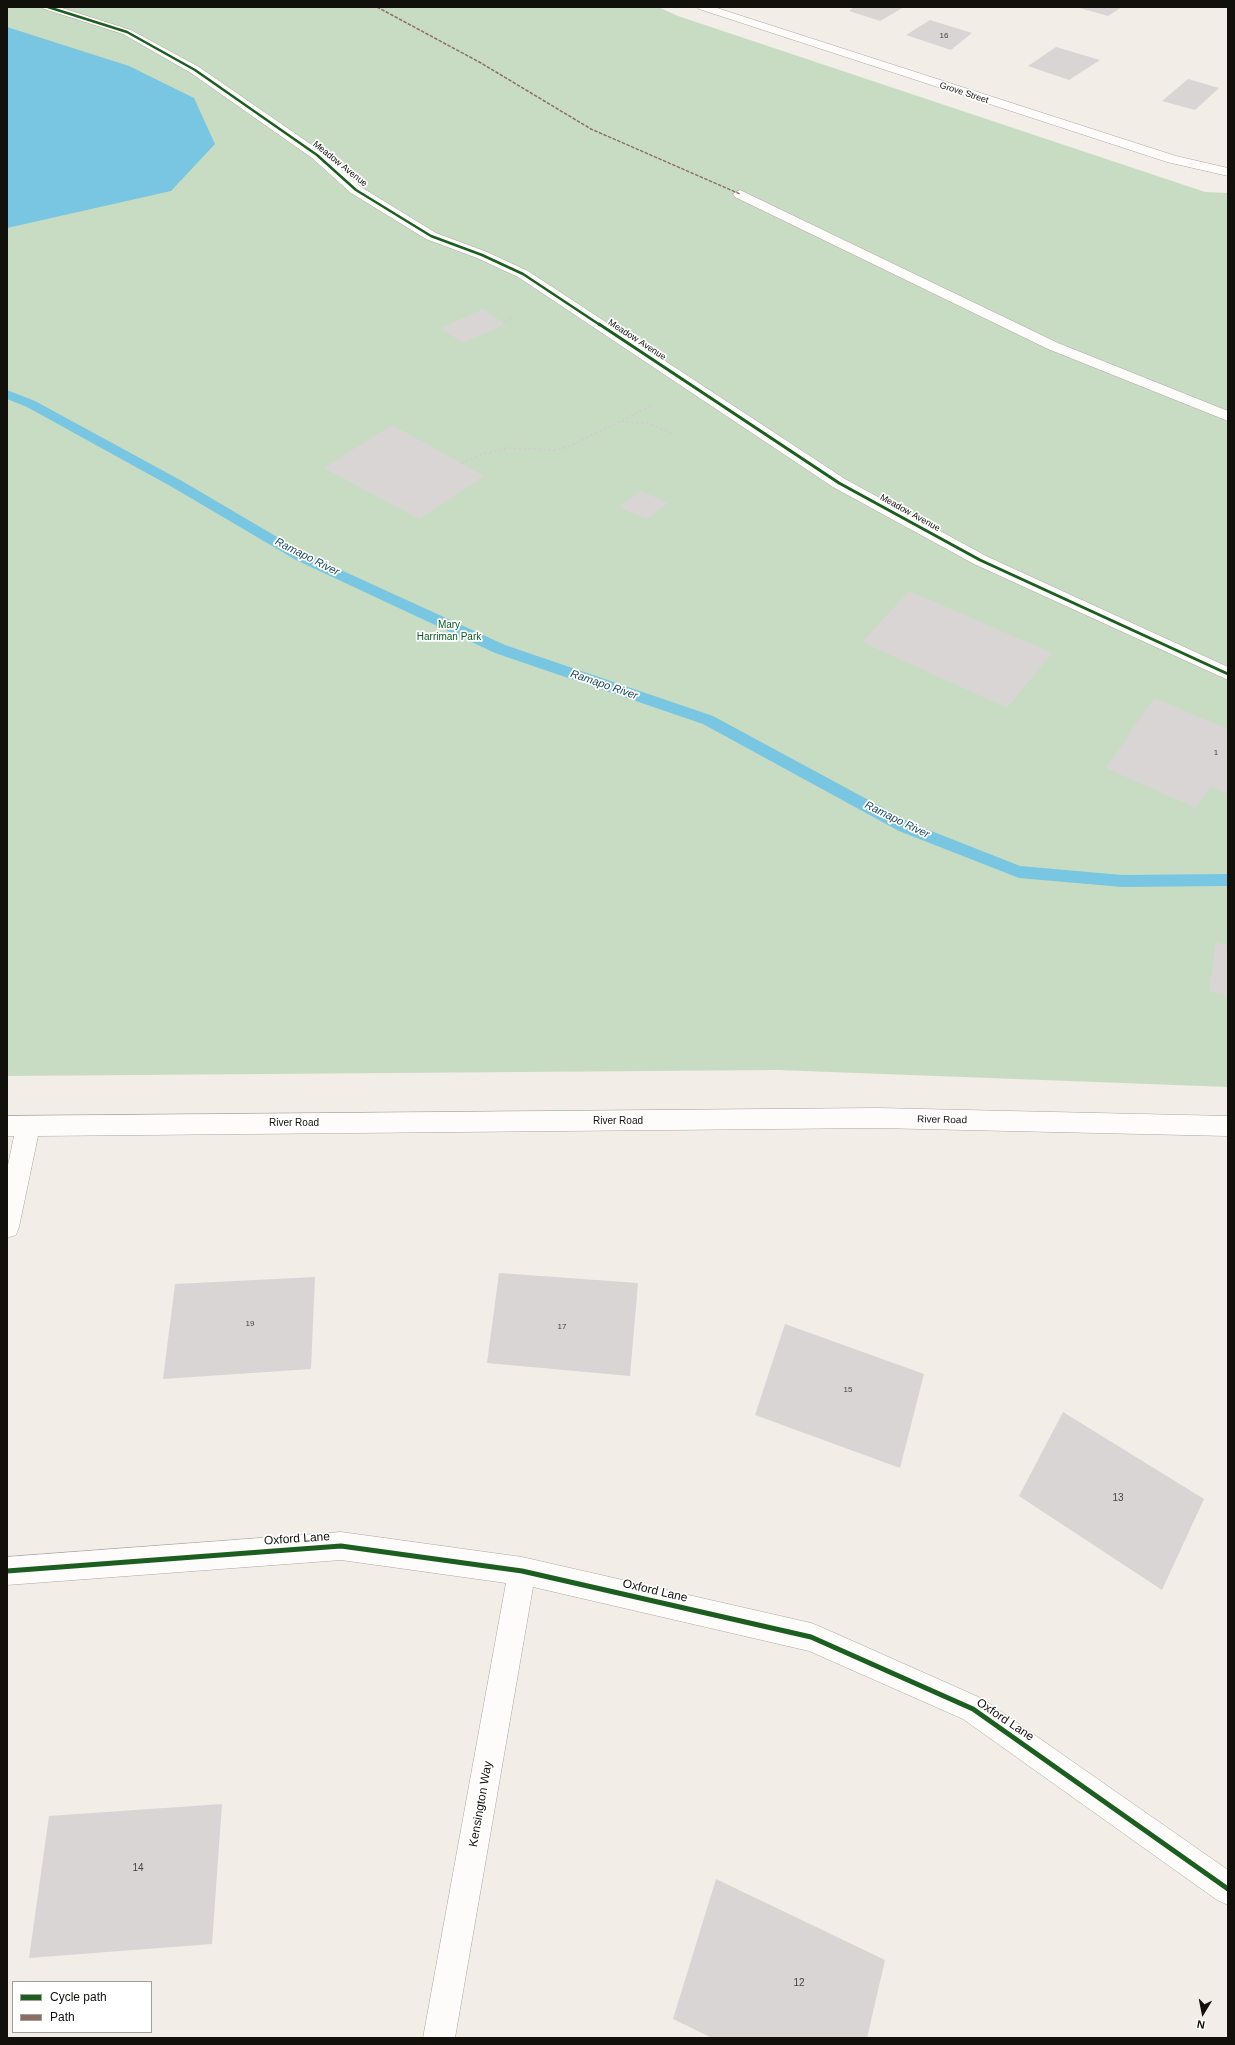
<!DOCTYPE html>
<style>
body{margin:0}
#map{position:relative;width:1235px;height:2045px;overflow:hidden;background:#f2ede7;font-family:Arial,sans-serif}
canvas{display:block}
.frame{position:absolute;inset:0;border:8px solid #12100b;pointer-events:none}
.legend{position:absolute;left:12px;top:1981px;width:140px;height:52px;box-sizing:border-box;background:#fff;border:1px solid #a09f9d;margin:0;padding:5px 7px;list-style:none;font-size:12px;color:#12100b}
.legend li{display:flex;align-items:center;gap:8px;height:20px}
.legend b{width:20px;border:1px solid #a09f9d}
.north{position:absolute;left:1183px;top:1993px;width:40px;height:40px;-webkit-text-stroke:3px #fff;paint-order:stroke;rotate:190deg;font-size:11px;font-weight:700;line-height:16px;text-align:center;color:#12100b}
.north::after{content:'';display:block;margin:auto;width:14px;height:18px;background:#12100b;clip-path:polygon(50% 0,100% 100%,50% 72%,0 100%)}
</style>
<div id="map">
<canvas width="1235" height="2045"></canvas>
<div class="frame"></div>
<ul class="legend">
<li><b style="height:5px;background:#1b5e20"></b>Cycle path</li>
<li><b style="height:5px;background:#8d6e63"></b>Path</li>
</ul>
<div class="north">N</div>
</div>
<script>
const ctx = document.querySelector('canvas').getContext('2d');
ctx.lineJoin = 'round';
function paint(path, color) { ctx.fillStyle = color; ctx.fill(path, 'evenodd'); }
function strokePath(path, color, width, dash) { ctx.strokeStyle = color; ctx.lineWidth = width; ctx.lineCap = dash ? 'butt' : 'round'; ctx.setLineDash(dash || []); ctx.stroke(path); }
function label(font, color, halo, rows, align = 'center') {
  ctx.font = font + ' Arial,sans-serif'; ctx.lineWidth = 3.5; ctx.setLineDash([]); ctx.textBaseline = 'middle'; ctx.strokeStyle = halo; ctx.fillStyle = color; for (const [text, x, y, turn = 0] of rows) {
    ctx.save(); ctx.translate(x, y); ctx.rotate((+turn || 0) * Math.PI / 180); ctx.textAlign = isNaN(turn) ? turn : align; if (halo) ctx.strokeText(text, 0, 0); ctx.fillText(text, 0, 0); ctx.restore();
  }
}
const green = new Path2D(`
 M 7,7 L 658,7 L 678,16 L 1205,192 L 1228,193 L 1228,1087 L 778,1070 L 7,1076 Z`);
const water = new Path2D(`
 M 7,27 L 129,66 L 194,98 L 215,144 L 171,191 L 7,228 Z`);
const stream = new Path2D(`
 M 7,390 L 35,401 L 182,481 L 306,554 L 505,645 L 713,716 L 911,823 L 1020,866 L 1122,875 L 1228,874 L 1228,886 L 1122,887 L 1019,878 L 899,831 L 703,724 L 495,653 L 296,560 L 172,487 L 27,407 L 7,399 Z`);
const building = new Path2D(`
 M 854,7 L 904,7 L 880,21 L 849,11 Z
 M 1076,7 L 1122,7 L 1108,16 Z
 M 930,20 L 972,33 L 951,50 L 906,35 Z
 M 1056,47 L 1100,60 L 1069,80 L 1028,66 Z
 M 1188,79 L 1219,88 L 1195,110 L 1162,101 Z
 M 483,309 L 505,324 L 463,343 L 441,328 Z
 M 392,425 L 461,463 L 484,476 L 419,519 L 324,468 Z
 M 641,491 L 668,503 L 647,519 L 619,507 Z
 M 909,591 L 1052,653 L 1007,708 L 862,642 Z
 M 1154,698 L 1228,729 L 1228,794 L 1211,787 L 1196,808 L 1106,768 Z
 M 1216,942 L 1228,946 L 1228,997 L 1209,991 Z
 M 499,1273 L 638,1283 L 630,1376 L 487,1363 Z
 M 315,1277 L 311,1369 L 163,1379 L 175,1284 Z
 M 785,1324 L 924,1374 L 900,1468 L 755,1415 Z
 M 1063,1412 L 1204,1499 L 1162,1590 L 1019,1496 Z
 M 222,1804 L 212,1944 L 29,1958 L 49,1816 Z
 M 716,1879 L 885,1960 L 867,2038 L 712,2038 L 673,2019 Z`);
const pathFar1 = new Path2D(`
 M 503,323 L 515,316`);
const path = new Path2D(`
 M 621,422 L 648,423 L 671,433
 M 461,463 L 482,454 L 509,448 L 555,450 L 570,446 L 651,406`);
const minor = new Path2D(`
 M 42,7 L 59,7 L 131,30 L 199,67 L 322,152 L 361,187 L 436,233 L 487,252 L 528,271 L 845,479 L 986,556 L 1228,667 L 1228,680 L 974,564 L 833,487 L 518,277 L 477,258 L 426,239 L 351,193 L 312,158 L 191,73 L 123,34 L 44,9 Z
 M 697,7 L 714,7 L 1176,156 L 1228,168 L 1228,176 L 1167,162 L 699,9 Z
 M 740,190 L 1058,343 L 1228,411 L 1228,421 L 1048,349 L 735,197 L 733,194 Z
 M 878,1108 L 1228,1116 L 1228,1136 L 878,1128 L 38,1136 L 19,1227 L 16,1235 L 7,1238 L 7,1170 L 14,1136 L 7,1136 L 7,1116 Z
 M 341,1532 L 522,1557 L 811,1623 L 821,1627 L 983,1699 L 1228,1870 L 1228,1905 L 1217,1900 L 963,1719 L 809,1651 L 533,1587 L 455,2038 L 423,2038 L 506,1583 L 341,1560 L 7,1585 L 7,1557 Z`);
const quiet = new Path2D(`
 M 377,7 L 481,63 L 591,129 L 740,194`);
const cyclewayFar2 = new Path2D(`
 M 48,7 L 127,32 L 195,70 L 317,155 L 356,190 L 431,236 L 482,255 L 523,274 L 600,325`);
const cyclewayFar1 = new Path2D(`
 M 599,324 L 839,483 L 980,560 L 1228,674`);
const cycleway = new Path2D(`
 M 7,1571 L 341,1546 L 522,1571 L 811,1637 L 973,1709 L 1228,1889`);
const numberNames = [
 ["16",944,36],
 ["1",1216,753],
 ["19",250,1324],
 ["17",562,1327],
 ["15",848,1390]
];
const farStreetnames = [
 ["Grove Street",964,93,18],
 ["Meadow Avenue",340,164,39],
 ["Meadow Avenue",637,340,33],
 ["Meadow Avenue",910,513,29]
];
const parkNames = [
 ["Mary",449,625],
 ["Harriman Park",449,637]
];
const streetNames = [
 ["River Road",942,1120,1],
 ["River Road",618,1121],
 ["River Road",294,1123]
];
const nearNumbernames = [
 ["13",1118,1498],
 ["14",138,1868],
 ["12",799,1983]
];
const waterNames = [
 ["Ramapo River",307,557,27],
 ["Ramapo River",604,685,19],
 ["Ramapo River",897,820,26]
];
const nearStreetnames = [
 ["Oxford Lane",297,1539,-4],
 ["Oxford Lane",655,1591,13],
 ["Oxford Lane",1005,1720,34],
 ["Kensington Way",481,1804,-80]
];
paint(green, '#c8dcc4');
paint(water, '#78c6e1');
paint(stream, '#78c6e1');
paint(building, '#d9d5d4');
strokePath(minor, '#aaa7a2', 1);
strokePath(pathFar1, '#cfcecc', 1.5, [1.5, 1.5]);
strokePath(path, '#cfcecc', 2, [2.5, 2.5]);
paint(minor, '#fdfcfb');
strokePath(quiet, '#8d6e63', 1.5, [3.5, 1.5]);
strokePath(cyclewayFar2, '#1b5e20', 2.5);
strokePath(cyclewayFar1, '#1b5e20', 3);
strokePath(cycleway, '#1b5e20', 5);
label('8px', '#46433f', null, numberNames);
label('9px', '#12100b', '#fff', farStreetnames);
label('10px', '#095a1d', '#fff', parkNames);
label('10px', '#12100b', '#fff', streetNames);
label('10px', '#46433f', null, nearNumbernames);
label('italic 11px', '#1a4a5c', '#fff', waterNames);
label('12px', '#12100b', '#fff', nearStreetnames);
</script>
